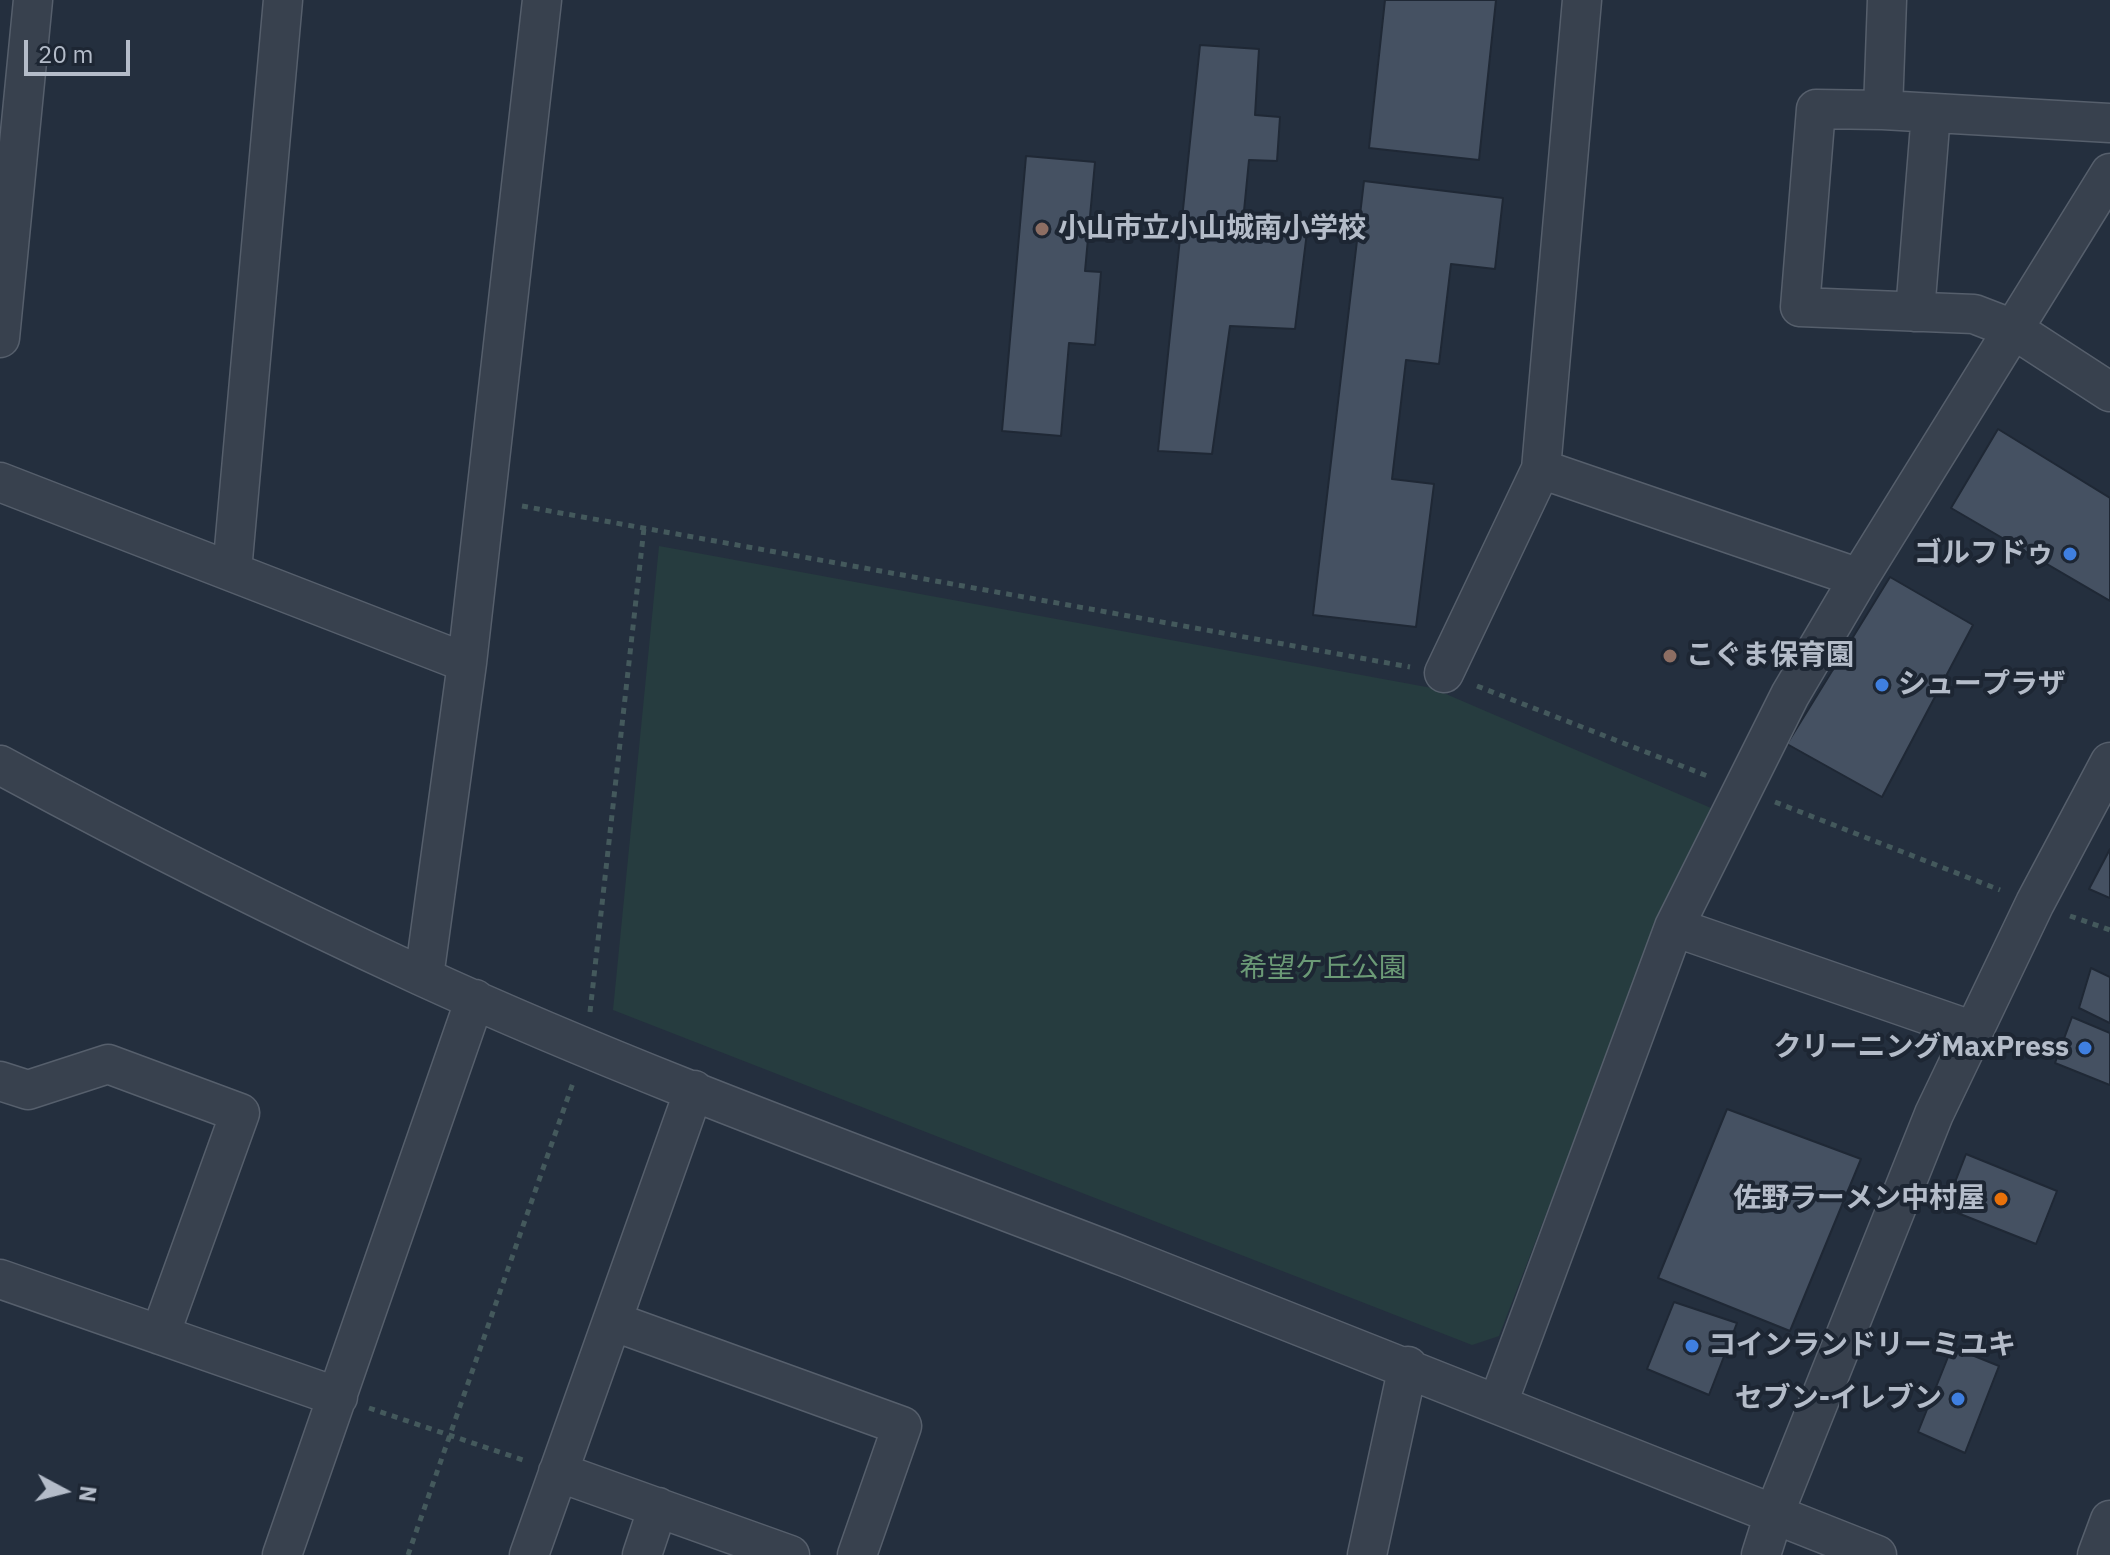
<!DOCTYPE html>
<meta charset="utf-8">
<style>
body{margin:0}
#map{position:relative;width:2110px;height:1555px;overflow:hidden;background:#242f3e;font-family:"IBM Plex Sans",sans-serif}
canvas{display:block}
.north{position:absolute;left:24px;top:1451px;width:80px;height:80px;-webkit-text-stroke:6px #1d2633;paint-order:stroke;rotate:97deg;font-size:22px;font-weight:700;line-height:32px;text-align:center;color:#b4bcc9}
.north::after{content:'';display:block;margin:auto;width:28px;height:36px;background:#b4bcc9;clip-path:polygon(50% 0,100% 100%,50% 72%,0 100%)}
.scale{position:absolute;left:24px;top:40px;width:106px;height:36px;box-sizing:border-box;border:4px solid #b4bcc9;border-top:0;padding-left:10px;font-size:24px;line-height:28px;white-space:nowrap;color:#b4bcc9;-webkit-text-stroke:6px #1d2633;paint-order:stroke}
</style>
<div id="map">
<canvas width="2110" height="1555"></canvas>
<div class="north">N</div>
<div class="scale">20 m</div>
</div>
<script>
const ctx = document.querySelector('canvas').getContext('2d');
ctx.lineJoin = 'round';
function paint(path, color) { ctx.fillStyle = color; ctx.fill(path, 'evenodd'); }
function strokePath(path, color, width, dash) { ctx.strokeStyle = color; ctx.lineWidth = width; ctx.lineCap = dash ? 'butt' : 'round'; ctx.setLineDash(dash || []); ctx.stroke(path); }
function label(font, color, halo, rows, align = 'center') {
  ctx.font = font + ' "IBM Plex Sans","Noto Sans JP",sans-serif'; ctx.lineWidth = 8; ctx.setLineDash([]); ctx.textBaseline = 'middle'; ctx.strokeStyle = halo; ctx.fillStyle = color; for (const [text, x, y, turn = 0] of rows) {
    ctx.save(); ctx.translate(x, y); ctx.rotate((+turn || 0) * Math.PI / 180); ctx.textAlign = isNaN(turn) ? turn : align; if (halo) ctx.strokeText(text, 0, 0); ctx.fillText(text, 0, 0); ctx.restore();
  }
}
const green = new Path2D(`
 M 659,546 L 1432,688 L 1718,811 L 1660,918 L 1499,1336 L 1472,1345 L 613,1010 Z`);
const building = new Path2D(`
 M 1385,0 L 1496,0 L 1479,160 L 1369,148 Z
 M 1200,45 L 1259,49 L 1255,115 L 1280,117 L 1277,161 L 1249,160 L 1243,221 L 1308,224 L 1295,329 L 1230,326 L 1212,454 L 1158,451 Z
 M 1026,156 L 1095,162 L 1085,271 L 1101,272 L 1095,345 L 1069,343 L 1061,436 L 1002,431 Z
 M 1364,181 L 1503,198 L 1495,269 L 1451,264 L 1439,364 L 1406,360 L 1392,479 L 1434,484 L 1416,627 L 1313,615 Z
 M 1998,429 L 2110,498 L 2110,601 L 1951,508 Z
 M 1890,577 L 1973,625 L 1882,797 L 1787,744 Z
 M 2110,849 L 2110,898 L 2089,889 Z
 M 2091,968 L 2110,977 L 2110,1023 L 2079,1008 Z
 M 2072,1017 L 2110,1033 L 2110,1085 L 2055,1063 Z
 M 1727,1109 L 1861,1159 L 1790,1331 L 1658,1278 Z
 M 1966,1154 L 2057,1191 L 2036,1244 L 1945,1208 Z
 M 1674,1302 L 1737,1323 L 1709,1395 L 1647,1369 Z
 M 1952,1347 L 1999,1366 L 1965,1453 L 1918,1432 Z`);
const path = new Path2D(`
 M 522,506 L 1410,667
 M 1477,686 L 1710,777
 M 1775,802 L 2000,890
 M 2070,916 L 2110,930
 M 590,1012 L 644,528
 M 369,1408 L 526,1461
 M 408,1555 L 574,1080`);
const minor = new Path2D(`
 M 1883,110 L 1887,0
 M 2110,123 L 1883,110 L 1816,109 L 1800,307 L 1974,314 L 2013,329 L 2110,392
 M 1915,312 L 1931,113
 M 0,338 L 33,0
 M 1541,469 L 1859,578
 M 0,482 L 467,663
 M 232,571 L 283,0
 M 1444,673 L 1541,469 L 1582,0
 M 0,765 C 138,840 278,910 421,976 C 650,1081 890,1166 1125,1257 C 1376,1354 1626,1455 1877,1555
 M 1674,927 L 1974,1031
 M 424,977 L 467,663 L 542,0
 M 0,1081 L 28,1090 L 108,1064 L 240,1113 L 160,1335
 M 0,1279 L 338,1397
 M 612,1321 L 902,1426 L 857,1555
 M 1498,1403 L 1674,927 L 1790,695 L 1859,578 L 2110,173
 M 558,1472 L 790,1555
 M 282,1555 L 475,999
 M 529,1555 L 694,1090
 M 642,1555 L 658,1507
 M 1367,1555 L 1408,1366
 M 1761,1555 L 1774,1514 L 1934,1114 L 2035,903 L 2110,762
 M 2097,1555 L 2110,1520`);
const markers = [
 [1042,229,8,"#8d6e63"],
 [2070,554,8,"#3f7fe0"],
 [1670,656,8,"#8d6e63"],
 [1882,685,8,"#3f7fe0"],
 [2085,1048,8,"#3f7fe0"],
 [2001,1199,8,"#e8710a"],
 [1692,1346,8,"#3f7fe0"],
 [1958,1399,8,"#3f7fe0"]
];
const poiNames = [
 ["小山市立小山城南小学校",1058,229],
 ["ゴルフドゥ",2054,554,"right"],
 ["こぐま保育園",1686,656],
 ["シュープラザ",1898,685],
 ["クリーニングMaxPress",2069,1048,"right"],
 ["佐野ラーメン中村屋",1985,1199,"right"],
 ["コインランドリーミユキ",1708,1346],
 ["セブン-イレブン",1942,1399,"right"]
];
const parkNames = [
 ["希望ケ丘公園",1323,969]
];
paint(green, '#263c3f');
paint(building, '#455162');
strokePath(building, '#1f2835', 2);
strokePath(minor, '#565f6c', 41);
strokePath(path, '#44595c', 5, [6, 6]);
strokePath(minor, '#38414e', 38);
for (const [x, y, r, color] of markers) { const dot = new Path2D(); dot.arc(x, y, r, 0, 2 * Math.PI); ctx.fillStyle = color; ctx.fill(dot); strokePath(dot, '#1d2633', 3); }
label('bold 28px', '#b4bcc9', '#1d2633', poiNames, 'left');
label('28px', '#6b9a76', '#1d2633', parkNames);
</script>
